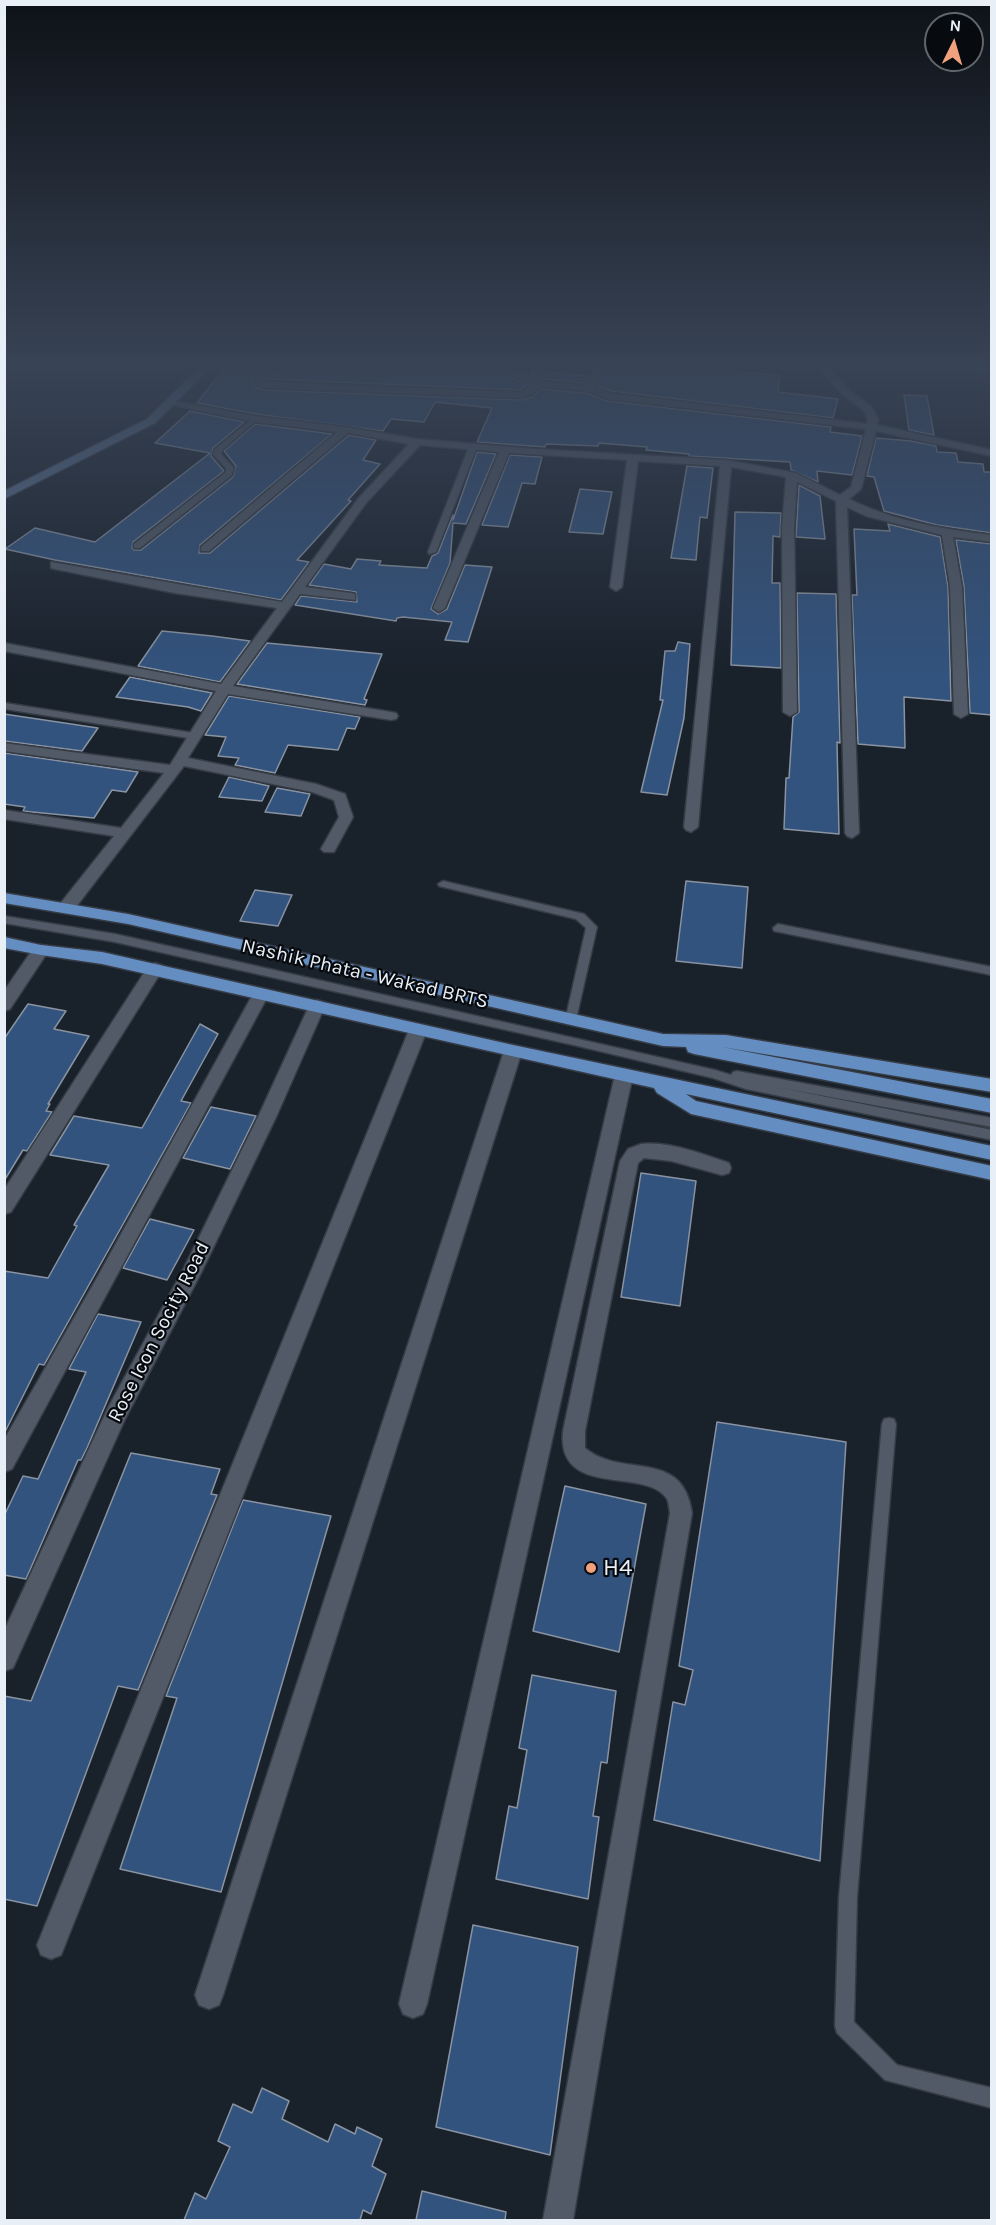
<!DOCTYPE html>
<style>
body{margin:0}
#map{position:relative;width:996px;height:2225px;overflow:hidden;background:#19212b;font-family:Karla,sans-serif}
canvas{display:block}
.frame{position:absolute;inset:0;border:6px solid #e9eff6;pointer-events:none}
.north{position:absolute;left:924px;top:12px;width:60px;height:60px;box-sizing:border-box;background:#070a0e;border:2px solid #61666b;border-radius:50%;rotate:5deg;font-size:16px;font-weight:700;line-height:24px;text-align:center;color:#e9eff6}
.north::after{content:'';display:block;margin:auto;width:21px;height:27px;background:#f1a17d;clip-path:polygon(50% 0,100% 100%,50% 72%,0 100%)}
</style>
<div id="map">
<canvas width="996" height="2225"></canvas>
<div class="frame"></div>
<div class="north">N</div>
</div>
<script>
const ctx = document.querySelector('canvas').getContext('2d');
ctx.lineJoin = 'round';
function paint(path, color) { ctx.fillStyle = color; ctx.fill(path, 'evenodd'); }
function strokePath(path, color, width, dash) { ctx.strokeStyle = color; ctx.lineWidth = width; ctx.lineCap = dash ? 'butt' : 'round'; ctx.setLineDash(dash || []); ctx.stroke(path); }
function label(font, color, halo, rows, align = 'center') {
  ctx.font = font + ' Karla,sans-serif'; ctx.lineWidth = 4.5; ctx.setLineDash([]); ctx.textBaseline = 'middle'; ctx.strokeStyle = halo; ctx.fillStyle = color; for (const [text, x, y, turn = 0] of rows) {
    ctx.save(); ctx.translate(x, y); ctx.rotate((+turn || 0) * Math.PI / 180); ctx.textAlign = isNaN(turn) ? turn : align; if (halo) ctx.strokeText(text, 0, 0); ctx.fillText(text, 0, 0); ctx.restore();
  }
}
const building = new Path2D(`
 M 287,367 L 421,367 L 473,372 L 474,369 L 499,372 L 527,385 L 520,390 L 266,379 L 270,372 L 283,373 Z
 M 607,367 L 664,367 L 780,375 L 778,392 L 838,399 L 833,418 L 611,391 L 598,386 Z
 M 224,368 L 255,371 L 251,381 L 255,387 L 265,390 L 521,400 L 532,397 L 541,389 L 586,393 L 608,401 L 831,427 L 830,432 L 862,436 L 852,475 L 817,471 L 818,482 L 791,470 L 790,462 L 689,456 L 689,454 L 646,450 L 647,447 L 599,443 L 598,446 L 546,444 L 545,447 L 477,442 L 492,408 L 435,402 L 424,422 L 391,419 L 383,431 L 255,414 L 197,403 Z
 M 533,371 L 588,376 L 585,383 L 541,379 L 531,375 Z
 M 904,395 L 927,396 L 934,435 L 909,430 Z
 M 190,411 L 244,422 L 213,448 L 211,456 L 224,471 L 133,542 L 132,548 L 134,550 L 141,550 L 233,477 L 236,466 L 224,451 L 255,424 L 332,434 L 200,545 L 199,553 L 210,553 L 349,435 L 376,440 L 363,460 L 380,464 L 348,500 L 351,501 L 297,560 L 309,562 L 281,600 L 55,560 L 5,549 L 35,528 L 95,542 L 210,453 L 155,443 Z
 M 876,438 L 911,441 L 936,446 L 937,452 L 956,453 L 958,462 L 983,464 L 984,472 L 992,472 L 992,533 L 937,525 L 884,511 L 874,477 L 867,476 Z
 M 477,452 L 496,454 L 466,524 L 453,523 L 450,563 L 431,609 L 438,614 L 447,609 L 465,565 L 492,567 L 468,642 L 445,640 L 452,622 L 403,617 L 397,618 L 396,621 L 295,605 L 301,596 L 357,602 L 356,592 L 309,585 L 324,564 L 351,569 L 357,559 L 381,561 L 379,565 L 427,568 L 432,556 L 438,553 L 453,515 L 453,520 Z
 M 510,455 L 542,457 L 535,484 L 522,483 L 508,527 L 482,525 Z
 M 687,466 L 713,468 L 707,518 L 700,517 L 696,560 L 671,558 Z
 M 799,485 L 820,496 L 825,539 L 796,537 Z
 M 580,489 L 612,492 L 603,534 L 569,532 Z
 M 735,512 L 781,513 L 780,537 L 773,536 L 772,583 L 780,583 L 781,668 L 731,665 Z
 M 888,524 L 940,537 L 948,587 L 951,701 L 904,697 L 905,748 L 858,744 L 852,595 L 857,595 L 854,529 L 890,531 Z
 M 956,540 L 992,544 L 992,715 L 970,713 L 964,587 Z
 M 797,593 L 836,594 L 840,743 L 837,742 L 839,834 L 784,829 L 786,778 L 789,778 L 793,717 L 799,712 Z
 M 162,631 L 212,636 L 250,641 L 220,682 L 138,666 Z
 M 678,642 L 690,644 L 684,718 L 667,795 L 641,792 L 663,700 L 660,700 L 665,651 L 675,651 Z
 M 267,643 L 382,654 L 364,699 L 367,700 L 365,705 L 237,684 Z
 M 130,677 L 212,693 L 201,711 L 188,707 L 116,697 Z
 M 229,696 L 360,717 L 355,729 L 347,728 L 338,750 L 288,745 L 275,773 L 235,765 L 239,758 L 218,756 L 226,737 L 205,735 Z
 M 4,714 L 98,728 L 82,751 L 4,741 Z
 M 4,753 L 138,772 L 126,792 L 112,790 L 94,818 L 32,812 L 23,811 L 25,807 L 4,804 Z
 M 229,777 L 269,786 L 262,801 L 219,797 Z
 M 277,788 L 310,794 L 301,816 L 265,812 Z
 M 686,881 L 748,887 L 742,968 L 676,961 Z
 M 255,890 L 292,895 L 278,926 L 240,921 Z
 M 28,1004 L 66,1011 L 54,1029 L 89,1036 L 48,1104 L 50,1104 L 46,1111 L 52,1112 L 27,1151 L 23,1150 L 4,1181 L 4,1039 Z
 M 200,1024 L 218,1034 L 181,1101 L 191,1103 L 44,1365 L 39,1364 L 4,1434 L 4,1271 L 48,1278 L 77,1226 L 74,1225 L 109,1165 L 50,1155 L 74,1116 L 142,1128 Z
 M 211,1107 L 256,1116 L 230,1169 L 183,1158 Z
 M 641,1173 L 696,1181 L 680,1306 L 621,1297 Z
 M 150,1219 L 194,1230 L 167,1280 L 123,1268 Z
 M 98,1314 L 141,1322 L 87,1448 L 81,1460 L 78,1460 L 26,1579 L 4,1575 L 4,1516 L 23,1476 L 38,1479 L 86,1372 L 69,1369 Z
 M 717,1422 L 846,1442 L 820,1861 L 654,1820 L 673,1702 L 685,1705 L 693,1670 L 679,1666 Z
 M 131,1453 L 220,1469 L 211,1494 L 217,1495 L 138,1690 L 118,1686 L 37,1906 L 4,1899 L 4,1696 L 31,1701 Z
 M 565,1486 L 646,1504 L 619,1652 L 533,1631 Z
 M 243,1500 L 331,1516 L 221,1892 L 120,1869 L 177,1698 L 166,1696 Z
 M 532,1675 L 616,1691 L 607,1763 L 601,1762 L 593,1816 L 599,1817 L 588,1899 L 496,1879 L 509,1806 L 517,1808 L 527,1750 L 519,1748 Z
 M 473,1925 L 578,1947 L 550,2155 L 436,2127 Z
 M 262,2088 L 289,2101 L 282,2119 L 328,2142 L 335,2124 L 355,2134 L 357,2127 L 382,2139 L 372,2166 L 386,2174 L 371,2214 L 363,2210 L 360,2220 L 184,2220 L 195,2193 L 206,2199 L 230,2147 L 218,2141 L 233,2104 L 252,2113 Z
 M 422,2191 L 506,2212 L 505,2220 L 416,2220 Z`);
const lane = new Path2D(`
 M 253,418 L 258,419 L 222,450 L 221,454 L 234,468 L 232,475 L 140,548 L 134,548 L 134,544 L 226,472 L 226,468 L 213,454 L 215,449 Z
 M 473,445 L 477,447 L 436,552 L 429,554 L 428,552 L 469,447 Z
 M 5,703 L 194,733 L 199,736 L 194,739 L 5,709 Z
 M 443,881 L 584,914 L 597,927 L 575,1024 L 567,1024 L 565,1021 L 586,928 L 576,919 L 439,886 L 438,884 Z
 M 4,916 L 115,934 L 715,1070 L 731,1075 L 733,1072 L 737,1071 L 992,1118 L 992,1127 L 777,1087 L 992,1130 L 992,1140 L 746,1089 L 713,1078 L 578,1046 L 115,942 L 4,923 Z
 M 778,924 L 992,967 L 992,975 L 774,931 L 773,928 Z
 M 889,1418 L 894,1419 L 896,1424 L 857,1897 L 854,2022 L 897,2065 L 992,2088 L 992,2108 L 885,2080 L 837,2033 L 835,2026 L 839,1897 L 882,1424 L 884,1419 Z`);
const street = new Path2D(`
 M 260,367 L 270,367 L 263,380 L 266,382 L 521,392 L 531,385 L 494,367 L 507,367 L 540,381 L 586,385 L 595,367 L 605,367 L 595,387 L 610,393 L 867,424 L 868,419 L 863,410 L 843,395 L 817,367 L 828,367 L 850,391 L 871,406 L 878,419 L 877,425 L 992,450 L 992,456 L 876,431 L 861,489 L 849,499 C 893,521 943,529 992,535 L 992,542 L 953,537 L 962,587 L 968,714 L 961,718 L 954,714 L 950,587 L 942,535 L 866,516 L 847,507 L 859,833 L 852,838 L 847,836 L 845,833 L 836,501 L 797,482 L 794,527 L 797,712 L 790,716 L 783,712 L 782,527 L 786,477 L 731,467 L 698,827 L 691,832 L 686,830 L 684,827 L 720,466 L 638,461 L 622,587 L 616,591 L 610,587 L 627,460 L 509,453 L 445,608 L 439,612 L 433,608 L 499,452 L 420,445 L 366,503 L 305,587 L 351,593 L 355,594 L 355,600 L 300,594 L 233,686 L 391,712 L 396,713 L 398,716 L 396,719 L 391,720 L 228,694 L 188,758 L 316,784 L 345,794 L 353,817 L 334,852 L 324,852 L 321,849 L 339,817 L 334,800 L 312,792 L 184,766 L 72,912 L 60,912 L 58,908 L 60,904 L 114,836 L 4,819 L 4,810 L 121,828 L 164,773 L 4,751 L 4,743 L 170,765 L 216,691 L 4,651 L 4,643 L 221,684 L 277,608 L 175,593 L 55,569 L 51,568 L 51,562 L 282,602 L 358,499 L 409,444 L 348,433 L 209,551 L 201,551 L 201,547 L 337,432 L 255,422 L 168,404 L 168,400 L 255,416 L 346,427 L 417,439 L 535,449 L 726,460 L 796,473 L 840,495 L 851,487 L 866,429 L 608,399 L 587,391 L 540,387 L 531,395 L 521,398 L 265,388 L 256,385 L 253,380 Z
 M 41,945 L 47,946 L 49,950 L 10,1009 L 4,1011 L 4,991 L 35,946 Z
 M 155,963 L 161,965 L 163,969 L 11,1212 L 4,1214 L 4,1190 L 149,965 Z
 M 261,988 L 267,990 L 269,994 L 12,1469 L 4,1472 L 4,1440 L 98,1276 L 253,994 L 255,990 Z
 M 317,1000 L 323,1002 L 325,1006 L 277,1115 L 201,1273 L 125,1419 L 13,1668 L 4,1671 L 4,1631 L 109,1406 L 184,1268 L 259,1115 L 309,1006 L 311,1002 Z
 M 418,1024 L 424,1026 L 427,1030 L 65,1945 L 61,1955 L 51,1959 L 41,1955 L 37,1945 L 409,1030 L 412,1026 Z
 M 513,1045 L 519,1047 L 522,1051 L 223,1995 L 219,2005 L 209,2009 L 199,2005 L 195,1995 L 504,1051 L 507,1047 Z
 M 624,1069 L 630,1070 L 633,1075 L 427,2004 L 423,2014 L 413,2018 L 403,2014 L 399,2004 L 615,1075 L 618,1070 Z
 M 641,1144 C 670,1141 702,1154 729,1163 L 731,1168 L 729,1173 L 722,1175 L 671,1161 L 644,1158 L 638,1163 L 585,1431 L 585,1448 C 621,1479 683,1447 692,1513 L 573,2220 L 543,2220 L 670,1513 C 669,1509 669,1503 667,1499 C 647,1466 556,1500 563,1431 L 620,1161 L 628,1149 Z`);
const secondary = new Path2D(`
 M 200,367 L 211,367 L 155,423 L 4,499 L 4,491 L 147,419 Z
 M 960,367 L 992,367 L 992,372 L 965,370 Z`);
const primary = new Path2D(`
 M 4,893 L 128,914 L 663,1034 L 726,1035 L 992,1079 L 992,1092 L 722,1047 L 992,1099 L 992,1113 L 694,1054 L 688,1052 L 686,1047 L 663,1046 L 128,924 L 4,903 Z
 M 4,937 L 41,945 L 102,952 L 513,1045 L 992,1146 L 992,1160 L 686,1094 L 696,1101 L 992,1166 L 992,1180 L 691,1114 L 657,1093 L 654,1088 L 102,964 L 41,955 L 4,948 Z`);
const markers = [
 [591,1568,6,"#f1a17d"]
];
const streetNames = [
 ["Nashik Phata - Wakad BRTS",365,974,13],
 ["Rose Icon Socity Road",159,1332,-63]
];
const nearPoinames = [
 ["H4",603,1568]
];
paint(building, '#32537e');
strokePath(building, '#8993a1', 1.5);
strokePath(lane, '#363c45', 3);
strokePath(street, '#363c45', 3);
strokePath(secondary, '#363c45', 3);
strokePath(primary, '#363c45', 3);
paint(lane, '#515a66');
paint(street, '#515a66');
paint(secondary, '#5b7494');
paint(primary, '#648dc1');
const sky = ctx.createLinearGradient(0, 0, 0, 679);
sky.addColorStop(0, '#0e1218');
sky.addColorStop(0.54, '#384355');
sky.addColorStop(1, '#38435500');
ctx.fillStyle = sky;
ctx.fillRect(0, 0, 996, 679);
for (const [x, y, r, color] of markers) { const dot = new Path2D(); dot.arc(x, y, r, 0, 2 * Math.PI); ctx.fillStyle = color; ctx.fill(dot); strokePath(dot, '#070a0e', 2); }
label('20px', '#e9eff6', '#070a0e', streetNames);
label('24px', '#e9eff6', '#070a0e', nearPoinames, 'left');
</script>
